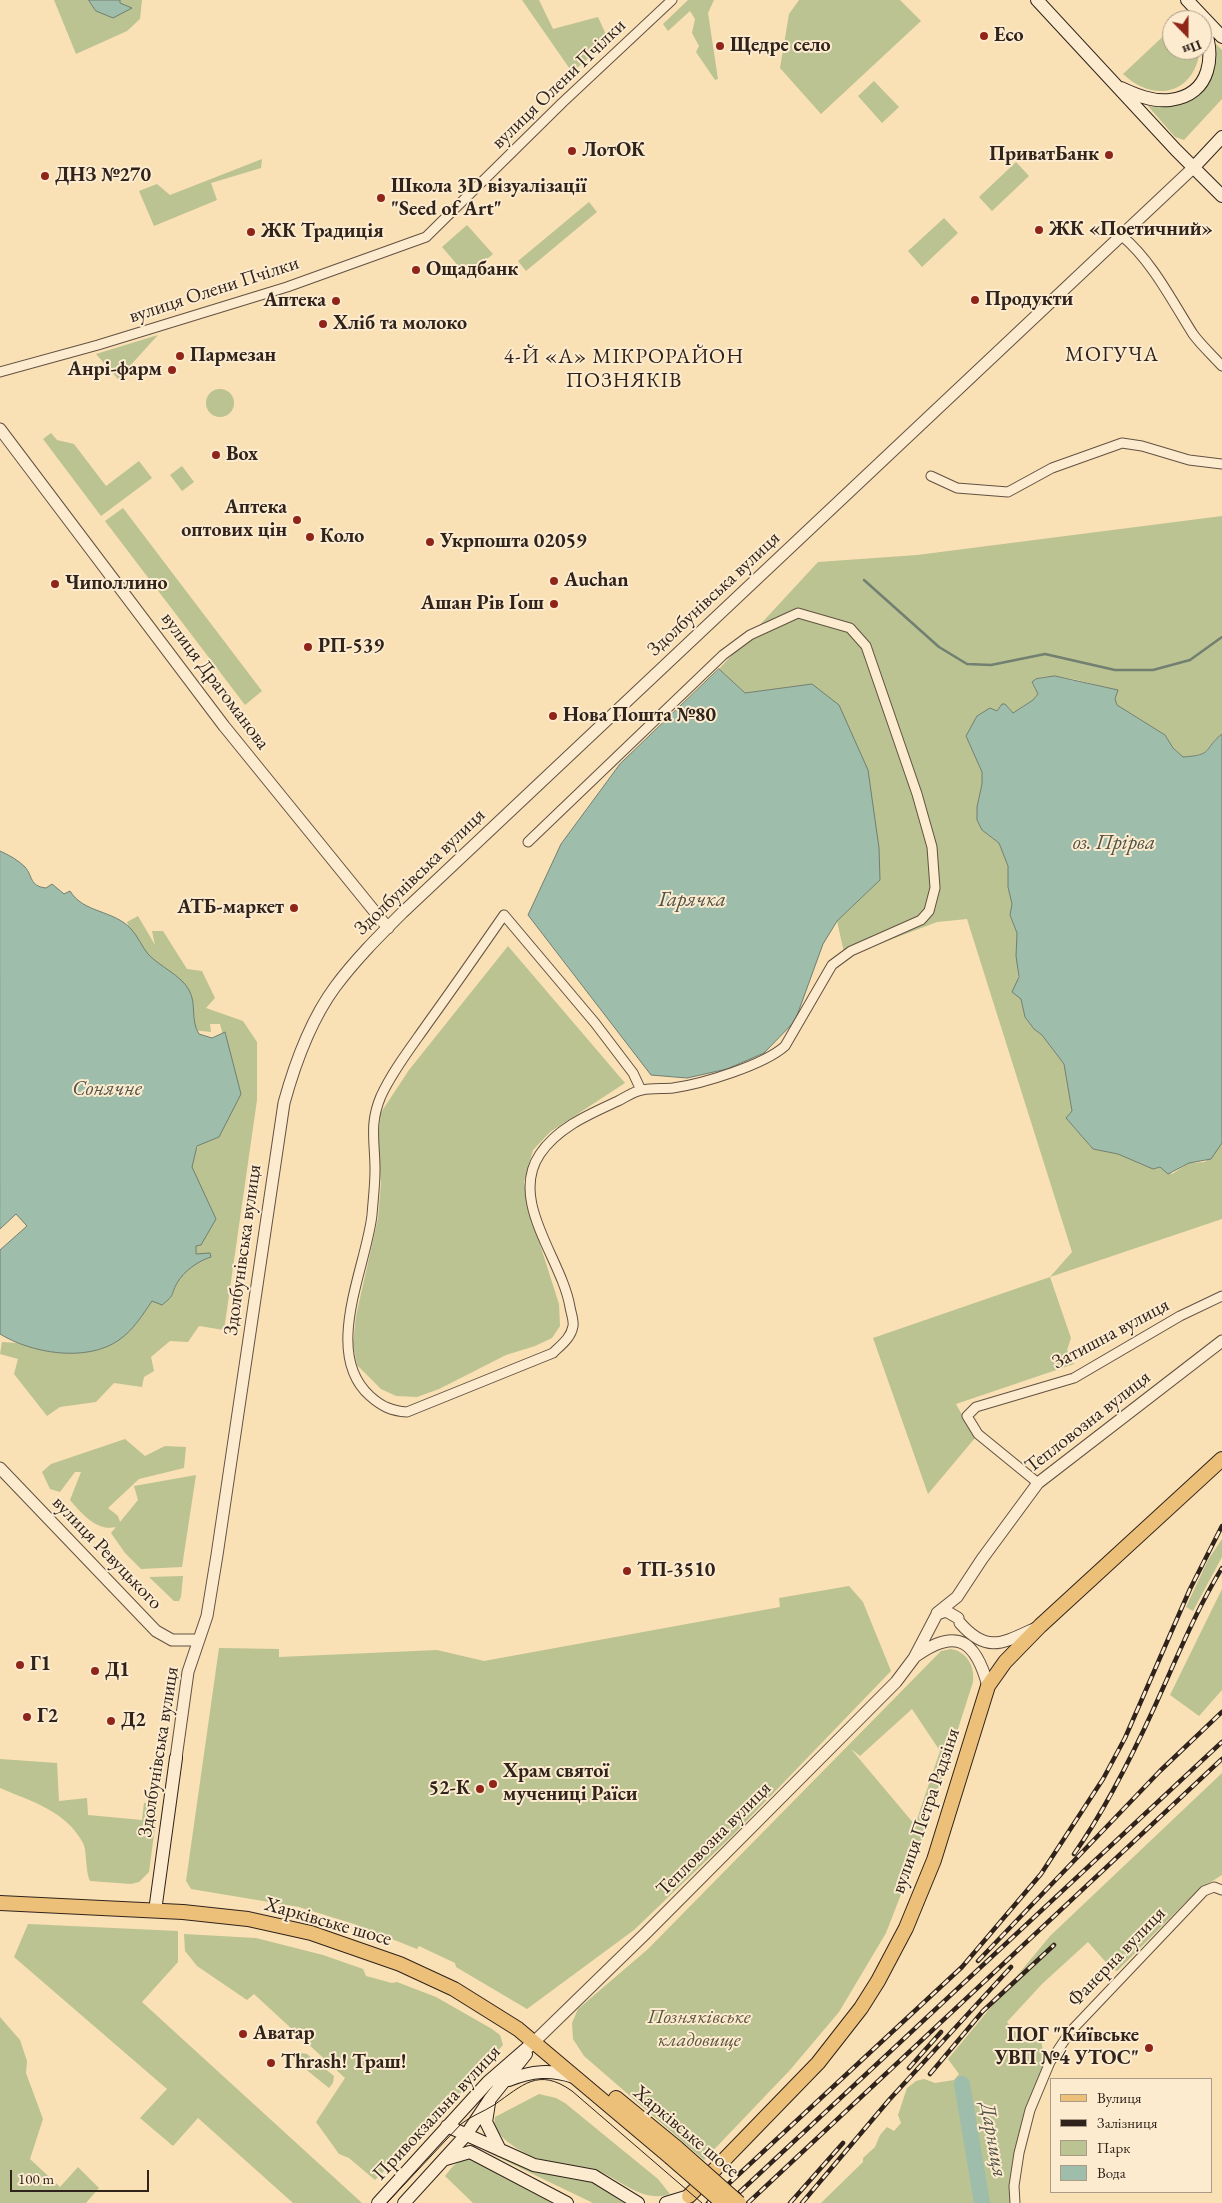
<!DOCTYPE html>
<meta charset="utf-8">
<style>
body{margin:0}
#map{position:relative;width:1222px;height:2203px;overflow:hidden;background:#fae0b5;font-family:"EB Garamond",serif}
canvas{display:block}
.legend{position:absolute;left:1050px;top:2078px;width:162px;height:115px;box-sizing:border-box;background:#fcebcf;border:1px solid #aa9b87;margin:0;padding:6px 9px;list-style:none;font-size:15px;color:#2f231b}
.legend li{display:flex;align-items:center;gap:10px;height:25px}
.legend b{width:25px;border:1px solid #aa9b87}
.north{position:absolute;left:1162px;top:10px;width:50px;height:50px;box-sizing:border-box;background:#fcebcf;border:1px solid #aa9b87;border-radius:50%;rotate:158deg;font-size:14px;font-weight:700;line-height:20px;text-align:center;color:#2f231b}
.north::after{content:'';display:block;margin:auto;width:18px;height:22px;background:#8f2418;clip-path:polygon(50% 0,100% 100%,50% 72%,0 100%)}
.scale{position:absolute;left:10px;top:2170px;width:139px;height:22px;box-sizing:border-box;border:2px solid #2f231b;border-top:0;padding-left:6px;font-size:15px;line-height:18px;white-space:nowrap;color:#2f231b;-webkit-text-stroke:4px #fcebcf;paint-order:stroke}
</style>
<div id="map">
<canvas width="1222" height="2203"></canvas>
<ul class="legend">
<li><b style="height:6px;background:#edc07a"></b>Вулиця</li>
<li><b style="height:6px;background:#2f231b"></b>Залізниця</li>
<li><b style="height:14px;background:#bac391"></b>Парк</li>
<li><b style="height:14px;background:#9ebdab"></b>Вода</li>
</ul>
<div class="north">Пн</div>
<div class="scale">100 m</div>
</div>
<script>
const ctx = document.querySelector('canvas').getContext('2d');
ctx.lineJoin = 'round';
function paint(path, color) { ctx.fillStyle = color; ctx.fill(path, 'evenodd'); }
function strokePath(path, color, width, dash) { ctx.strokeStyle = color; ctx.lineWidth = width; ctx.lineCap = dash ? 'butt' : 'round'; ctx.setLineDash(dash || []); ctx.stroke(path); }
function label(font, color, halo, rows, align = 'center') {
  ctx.font = font + ' "EB Garamond",serif'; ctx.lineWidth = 4; ctx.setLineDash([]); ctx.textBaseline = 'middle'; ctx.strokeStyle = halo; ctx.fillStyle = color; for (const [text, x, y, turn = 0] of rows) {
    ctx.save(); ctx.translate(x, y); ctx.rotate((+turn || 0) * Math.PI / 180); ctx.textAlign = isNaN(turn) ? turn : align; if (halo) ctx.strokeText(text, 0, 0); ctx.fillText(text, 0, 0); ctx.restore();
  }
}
const green = new Path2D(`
 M 54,0 L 89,0 L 96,11 L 132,8 L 120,3 L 120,0 L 142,0 L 140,19 L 127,31 L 76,54 Z
 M 522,0 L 539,0 L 553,29 L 598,17 L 609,41 L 572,72 Z
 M 688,0 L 714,0 L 708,13 L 718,79 L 715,80 L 696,52 L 699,46 L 692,33 L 695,19 L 690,11 L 668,31 L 663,24 Z
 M 799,0 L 900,0 L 921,21 L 821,114 L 780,68 L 789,14 Z
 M 1172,28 L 1172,50 L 1200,50 C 1194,95 1154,103 1123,74 Z
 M 1216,44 L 1222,50 L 1222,99 L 1184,140 L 1175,137 L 1148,106 C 1190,111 1219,87 1216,44 Z
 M 874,81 L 899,107 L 882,123 L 858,96 Z
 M 262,159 L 261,168 L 211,183 L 217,200 L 154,226 L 139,191 L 157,184 L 170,195 Z
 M 1016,162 L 1029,176 L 992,211 L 979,197 Z
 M 589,202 L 597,212 L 526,271 L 518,261 Z
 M 944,218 L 958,233 L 922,267 L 908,251 Z
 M 467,225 L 493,254 L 467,276 L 442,247 Z
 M 158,335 L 118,379 L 96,354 Z
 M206 403a14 14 0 1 1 28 0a14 14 0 1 1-28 0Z
 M 51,433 L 57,440 L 74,444 L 106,486 L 139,461 L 152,478 L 101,516 L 43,439 Z
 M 182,466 L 194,482 L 182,491 L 170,475 Z
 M 123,508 L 262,691 L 245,705 L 105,521 Z
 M 1222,516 L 1222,734 C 1203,749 1214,754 1183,757 L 1173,748 L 1165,735 L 1117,705 L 1115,699 L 1118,691 C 1098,686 1047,667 1032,683 L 1038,694 L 1033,700 L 1013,713 L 1008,707 L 1000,706 L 997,711 L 990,708 L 977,717 L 966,736 L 982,772 L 982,784 L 977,807 L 977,820 L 982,830 L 999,843 L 1008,866 L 1008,887 L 1012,904 L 1010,915 L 1017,933 L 1018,984 L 1025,1017 L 1034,1029 L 1042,1035 L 1064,1064 L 1072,1111 L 1066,1118 L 1093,1149 L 1118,1154 L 1153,1169 L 1160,1167 L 1172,1174 L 1189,1163 L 1205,1162 L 1222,1142 L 1222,1219 L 1050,1277 L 1071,1338 L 1067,1350 L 1074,1364 L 956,1404 L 975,1438 L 928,1494 L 873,1338 L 1050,1277 L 1072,1252 L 967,919 L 937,922 L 845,957 L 837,921 L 880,880 L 812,684 L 745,693 L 719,669 L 818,562 L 917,555 Z
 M 138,916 L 155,945 L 152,931 L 163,931 L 187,969 L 202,971 L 215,998 L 206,1008 L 243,1021 L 257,1042 L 257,1100 L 224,1330 L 199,1326 L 188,1342 L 170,1341 L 151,1357 L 154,1371 L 144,1377 L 142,1387 L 114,1383 L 96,1402 L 60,1407 L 47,1416 L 14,1374 L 18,1359 L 0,1354 L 2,1342 L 51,1345 L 185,1166 L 187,1143 L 198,1148 L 197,1137 L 236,1082 L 220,1024 L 210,1024 L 211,1032 L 192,1030 L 135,948 L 127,922 Z
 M 508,946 L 625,1083 L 550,1132 L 533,1150 L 524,1182 L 536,1232 L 559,1304 L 560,1326 L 552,1338 L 535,1346 L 506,1355 L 439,1389 L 417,1397 L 396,1396 L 381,1389 L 357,1365 L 353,1344 L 356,1316 L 378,1218 L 381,1183 L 378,1149 L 380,1114 L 409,1070 Z
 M 125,1439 L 145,1456 L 165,1446 L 186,1447 L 184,1468 L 139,1479 L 108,1508 L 118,1516 L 120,1522 L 138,1500 L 134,1486 L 196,1475 L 182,1567 L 141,1569 L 125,1553 L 111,1533 L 116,1527 C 97,1532 81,1513 70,1500 L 81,1472 L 75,1472 L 60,1492 L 50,1489 L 42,1472 L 51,1464 Z
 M 1222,1539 L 1222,1557 L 1193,1611 L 1186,1607 L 1208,1560 Z
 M 183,1576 L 181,1597 L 179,1601 L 174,1601 L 149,1577 Z
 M 849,1586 L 863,1602 L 891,1671 L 732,1836 L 634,1930 L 527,2009 L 456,1967 L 455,1963 L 419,1946 L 417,1949 L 354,1924 L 299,1907 L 191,1889 L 186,1881 L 219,1648 L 279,1649 L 279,1657 L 437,1650 L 484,1661 L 780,1607 L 779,1598 Z
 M 1222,1589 L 1222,1690 L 1199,1716 L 1170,1695 Z
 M 951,1649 C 967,1652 975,1666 973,1682 L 924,1835 L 886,1933 L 839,2012 L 790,2070 L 704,2160 L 584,2056 L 573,2039 L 572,2023 L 578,2009 L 648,1949 L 941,1651 ZM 912,1709 L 940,1751 L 915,1825 L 851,1749 L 860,1756 Z
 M 0,1759 L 57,1763 L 59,1801 L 87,1798 L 88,1815 L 142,1820 L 144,1803 L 158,1804 L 149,1872 L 139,1882 L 131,1884 L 90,1881 C 85,1869 87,1850 83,1843 C 65,1810 32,1802 0,1788 Z
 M 1222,1773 L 1222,1875 L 1198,1890 L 1117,1971 L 1112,1969 L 1088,1942 L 1042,1984 L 1007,2022 L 1024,2042 L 1041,2039 L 1045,2065 L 1025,2113 L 1012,2203 L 821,2203 L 863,2162 L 863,2158 L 875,2147 L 880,2135 L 887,2127 L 894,2131 L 901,2123 L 898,2115 L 907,2088 L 916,2081 L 924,2079 L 935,2083 L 954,2080 L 959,2074 L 948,2059 L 1050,1936 Z
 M 28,1924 L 178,1931 L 178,1962 L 142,2002 L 362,2203 L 293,2203 L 198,2118 L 173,2146 L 140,2118 L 167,2089 L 14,1957 Z
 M 184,1934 L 256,1938 L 323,1955 L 363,1969 L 366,1976 L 392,1983 L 397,1982 L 436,1997 L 492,2029 L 500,2035 L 503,2045 L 396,2167 L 391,2164 L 375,2180 L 349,2158 L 339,2154 L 316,2122 L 345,2078 L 254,1994 L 247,2000 L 197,1966 L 185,1951 Z
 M 0,2017 L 20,2040 L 27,2061 L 26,2073 L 43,2119 L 30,2159 L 60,2187 L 78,2167 L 99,2188 L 86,2203 L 0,2203 Z
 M 301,2053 L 307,2054 L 334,2076 L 333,2083 L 329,2088 L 298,2063 L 296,2058 Z
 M 539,2094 L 556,2098 L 565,2103 L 658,2179 L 670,2194 C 644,2203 623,2182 601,2172 C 589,2167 575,2167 563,2165 C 537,2161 508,2148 494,2127 L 495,2117 Z
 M 487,2147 L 584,2175 L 630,2203 L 593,2203 L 485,2151 Z
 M 466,2157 L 481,2162 L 563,2203 L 473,2203 L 445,2176 L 453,2166 Z`);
const water = new Path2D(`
 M 89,0 L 120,0 L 120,3 L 132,8 L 113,18 L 96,11 Z
 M 719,669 L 745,693 L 812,684 L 839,705 L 868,770 L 879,848 L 880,880 L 837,921 L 823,944 L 795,1021 L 764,1053 L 727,1069 L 687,1078 L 651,1075 L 528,915 L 561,844 L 620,764 Z
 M 1055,676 L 1118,690 L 1115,699 L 1117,705 L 1165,735 L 1173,748 L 1183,757 C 1214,755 1203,749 1222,734 L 1222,1143 L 1211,1159 L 1189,1163 L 1168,1174 L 1160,1167 L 1153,1169 L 1118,1154 L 1093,1149 L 1066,1118 L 1072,1111 L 1064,1064 L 1042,1035 L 1034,1029 L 1025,1017 L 1021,999 L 1012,992 L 1019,977 L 1016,956 L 1017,933 L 1010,915 L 1012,904 L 1008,887 L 1008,866 L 999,843 L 982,830 L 977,820 L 977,807 L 982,784 L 982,772 L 966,736 L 977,716 L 990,708 L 997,711 L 1002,704 L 1005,704 L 1013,713 L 1033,700 L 1038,694 L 1032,682 L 1036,679 Z
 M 0,851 C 9,855 18,860 25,867 C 33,876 29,886 46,888 L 52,884 L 64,894 L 70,891 C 83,913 114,910 131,929 C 138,936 142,947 148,954 C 160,967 181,975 189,990 C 197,1004 190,1020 199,1034 L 212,1038 L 225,1032 L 241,1094 L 219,1137 L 197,1146 L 192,1167 L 216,1219 L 201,1245 L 196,1246 L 196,1254 L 210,1253 L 211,1257 C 198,1261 184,1271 177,1283 C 170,1296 176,1294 162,1305 L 152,1301 C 142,1316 133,1330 119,1340 C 86,1363 31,1353 0,1334 L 0,1250 L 27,1226 L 16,1214 L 0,1229 Z`);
const stream = new Path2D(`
 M 864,580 L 939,647 L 967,664 L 991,665 L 1045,654 L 1115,670 L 1153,670 L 1190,660 L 1222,637`);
const river = new Path2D(`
 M 962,2084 L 982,2203`);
const minor = new Path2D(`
 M 1122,236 C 1152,261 1172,301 1193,334 C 1201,345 1212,355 1222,366
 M 0,372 L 98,345 L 287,287 L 426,237 L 562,103 L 672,0
 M 931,476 L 957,488 L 1008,492 L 1052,468 L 1122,443 L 1142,446 L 1189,460 L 1222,464
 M 528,842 L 723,655 L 750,635 L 798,613 L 850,628 L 866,646 L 917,794 L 932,847 L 935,888 L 929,911 L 921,920 L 851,951 L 832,965 L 785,1046 C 764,1065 702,1084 673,1088 C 663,1089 652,1088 642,1090 C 634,1091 626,1097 618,1101 C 590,1114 558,1127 540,1154 C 508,1201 562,1259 570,1307 C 571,1313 574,1321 573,1326 C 571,1338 561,1345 553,1353 L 407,1412 C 391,1411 381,1406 370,1396 C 322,1353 366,1268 372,1215 C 373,1201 375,1185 375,1170 C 375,1141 369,1124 381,1096 C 393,1070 412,1046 428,1023 C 454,987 479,951 504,915 L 595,1023 L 633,1073 L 641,1090
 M 1038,1483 L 978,1434 L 967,1416 L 976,1407 L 1074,1378 L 1180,1316 L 1222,1296
 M 1015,2203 L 1014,2186 L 1019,2153 L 1030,2110 L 1050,2062 L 1070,2032 L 1204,1891 L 1214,1887 L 1222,1890`);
const tertiary = new Path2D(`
 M 0,429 L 224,726 L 388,928
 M 0,1468 L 156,1631 L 172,1640 L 199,1640
 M 937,1613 L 957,1597 L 982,1559 L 1038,1483 L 1222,1341
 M 960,1623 C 987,1654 1003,1643 1036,1628
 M 916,1656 C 958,1626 976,1642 988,1686
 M 176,1758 L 188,1672 L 207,1616 L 217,1555 L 284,1103 C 295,1063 310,1021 335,987 C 355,960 379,936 402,913 L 1193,168
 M 534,2042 L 646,1933 L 896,1682 L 914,1658 L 937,1614 L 946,1611 L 958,1618`);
const secondary = new Path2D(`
 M 1037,0 L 1176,150 L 1222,196
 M 1187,0 L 1222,37
 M 1121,88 C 1136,95 1153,102 1170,100 C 1212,95 1216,54 1202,22
 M 1193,168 L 1222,137
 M 155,1911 L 176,1758
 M 509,2080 C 532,2071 550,2069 574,2077
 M 489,2103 L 486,2122 L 500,2150
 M 447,2126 L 534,2165 L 594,2176 L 638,2203
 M 446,2159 L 470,2152 L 567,2203
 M 378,2203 L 488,2082 L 534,2042
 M 404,2203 L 466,2135 L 490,2099 L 526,2054
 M 666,2203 L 689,2196`);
const primary = new Path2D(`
 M 0,1903 L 183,1912 L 248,1919 L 311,1933 L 400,1964 L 454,1989 L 518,2029 L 670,2157
 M 616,2098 L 677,2148
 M 689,2196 L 818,2063 L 861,2008 L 878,1981 L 906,1928 L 934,1860 L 988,1686 L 1005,1662 L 1040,1626 L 1222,1459`);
const tram = new Path2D(`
 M 387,2203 L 461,2124 C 471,2116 483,2112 494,2105 C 523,2085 538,2067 572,2091 L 702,2203`);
const rail = new Path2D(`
 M 1074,1854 C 1105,1810 1132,1756 1154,1708 C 1176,1660 1195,1612 1222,1568
 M 978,1961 L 1160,1771 L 1222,1712
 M 909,2068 L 941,2032
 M 930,2074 L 983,2011 L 1054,1945
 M 708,2203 L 962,1967 L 1041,1874 L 1103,1779 L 1125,1738 L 1190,1589 L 1222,1526
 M 728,2203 L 1222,1742
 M 748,2203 L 1222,1759
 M 790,2203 L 843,2143
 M 802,2203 L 889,2100 L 1011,1967`);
const primaryBridge = new Path2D(`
 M 677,2148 L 739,2203
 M 670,2157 L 723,2203`);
const markers = [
 [984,36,5,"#8f2418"],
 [720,46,5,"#8f2418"],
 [572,151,5,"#8f2418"],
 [1109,155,5,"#8f2418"],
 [45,176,5,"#8f2418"],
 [381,198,5,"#8f2418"],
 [1039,230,5,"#8f2418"],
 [251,232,5,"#8f2418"],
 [416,270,5,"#8f2418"],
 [975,300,5,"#8f2418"],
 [336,301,5,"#8f2418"],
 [323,324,5,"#8f2418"],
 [180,356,5,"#8f2418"],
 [172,370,5,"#8f2418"],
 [216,455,5,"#8f2418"],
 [297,520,5,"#8f2418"],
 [310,537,5,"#8f2418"],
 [430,542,5,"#8f2418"],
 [554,581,5,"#8f2418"],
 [55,584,5,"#8f2418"],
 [554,604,5,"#8f2418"],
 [308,647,5,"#8f2418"],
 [553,716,5,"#8f2418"],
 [294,908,5,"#8f2418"],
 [627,1571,5,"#8f2418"],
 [20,1665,5,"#8f2418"],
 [95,1671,5,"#8f2418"],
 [27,1717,5,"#8f2418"],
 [111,1721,5,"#8f2418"],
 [493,1784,5,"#8f2418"],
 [480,1789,5,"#8f2418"],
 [243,2034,5,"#8f2418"],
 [1149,2048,5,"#8f2418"],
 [271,2063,5,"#8f2418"]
];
const poiNames = [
 ["Eco",994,36],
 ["Щедре село",730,46],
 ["ЛотОК",582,151],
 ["ПриватБанк",1099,155,"right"],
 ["ДНЗ №270",55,176],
 ["Школа 3D візуалізації",391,187],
 ["\"Seed of Art\"",391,210],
 ["ЖК «Поетичний»",1049,230],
 ["ЖК Традиція",261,232],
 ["Ощадбанк",426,270],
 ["Продукти",985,300],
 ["Аптека",326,301,"right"],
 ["Хліб та молоко",333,324],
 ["Пармезан",190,356],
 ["Анрі-фарм",162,370,"right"],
 ["Box",226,455],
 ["Аптека",287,508,"right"],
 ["оптових цін",287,531,"right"],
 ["Коло",320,537],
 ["Укрпошта 02059",440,542],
 ["Auchan",564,581],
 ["Чиполлино",65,584],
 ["Ашан Рів Ґош",544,604,"right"],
 ["РП-539",318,647],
 ["Нова Пошта №80",563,716],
 ["АТБ-маркет",284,908,"right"],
 ["ТП-3510",637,1571],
 ["Г1",30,1665],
 ["Д1",105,1671],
 ["Г2",37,1717],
 ["Д2",121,1721],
 ["Храм святої",503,1772],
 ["мучениці Раїси",503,1795],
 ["52-К",470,1789,"right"],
 ["Аватар",253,2034],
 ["ПОГ \"Київське",1139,2036,"right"],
 ["УВП №4 УТОС\"",1139,2059,"right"],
 ["Thrash! Траш!",281,2063]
];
const streetNames = [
 ["вулиця Олени Пчілки",559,84,-44],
 ["вулиця Олени Пчілки",214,290,-18],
 ["Здолбунівська вулиця",714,594,-43],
 ["вулиця Драгоманова",215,681,53],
 ["Здолбунівська вулиця",420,872,-44],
 ["Здолбунівська вулиця",243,1250,-82],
 ["Затишна вулиця",1111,1334,-28],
 ["Тепловозна вулиця",1088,1422,-38],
 ["вулиця Ревуцького",107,1553,46],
 ["Здолбунівська вулиця",159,1752,-81],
 ["вулиця Петра Радзіня",926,1811,-71],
 ["Тепловозна вулиця",714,1839,-45],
 ["Харківське шосе",328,1922,16],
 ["Фанерна вулиця",1117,1957,-46],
 ["Привокзальна вулиця",437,2113,-47],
 ["Харківське шосе",686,2132,40]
];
const parkNames = [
 ["Позняківське",699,2018],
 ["кладовище",699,2041]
];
const neighbourhoodNames = [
 ["МОГУЧА",1112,355],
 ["4-Й «А» МІКРОРАЙОН",624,357],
 ["ПОЗНЯКІВ",624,381]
];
const waterNames = [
 ["оз. Прірва",1114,843],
 ["Гарячка",692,900],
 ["Сонячне",107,1089],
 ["Дарниця",993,2140,80]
];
paint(green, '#bac391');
paint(water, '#9ebdab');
strokePath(water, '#727f71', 1);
strokePath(stream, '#727f71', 2.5);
strokePath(river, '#9ebdab', 16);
strokePath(minor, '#625242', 11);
strokePath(tertiary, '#625242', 13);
strokePath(secondary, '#2f231b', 14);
strokePath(primary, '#2f231b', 16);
strokePath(minor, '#fcebcf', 9);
strokePath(tertiary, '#fcebcf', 11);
strokePath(secondary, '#fcebcf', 12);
strokePath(primary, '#edc07a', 14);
strokePath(tram, '#2f231b', 1);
strokePath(rail, '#2f231b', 4.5);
strokePath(rail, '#fcebcf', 2.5, [8]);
strokePath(primaryBridge, '#2f231b', 16, []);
strokePath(primaryBridge, '#edc07a', 14);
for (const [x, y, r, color] of markers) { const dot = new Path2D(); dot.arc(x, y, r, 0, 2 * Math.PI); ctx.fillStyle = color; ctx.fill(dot); strokePath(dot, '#fcebcf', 2); }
label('bold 20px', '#2f231b', '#fcebcf', poiNames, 'left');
label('20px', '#2f231b', '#fcebcf', streetNames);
label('italic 20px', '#59533e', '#fcebcf', parkNames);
ctx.letterSpacing = '1px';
label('21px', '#2f231b', '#fcebcf', neighbourhoodNames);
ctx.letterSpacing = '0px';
label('italic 21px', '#505146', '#fcebcf', waterNames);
</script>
